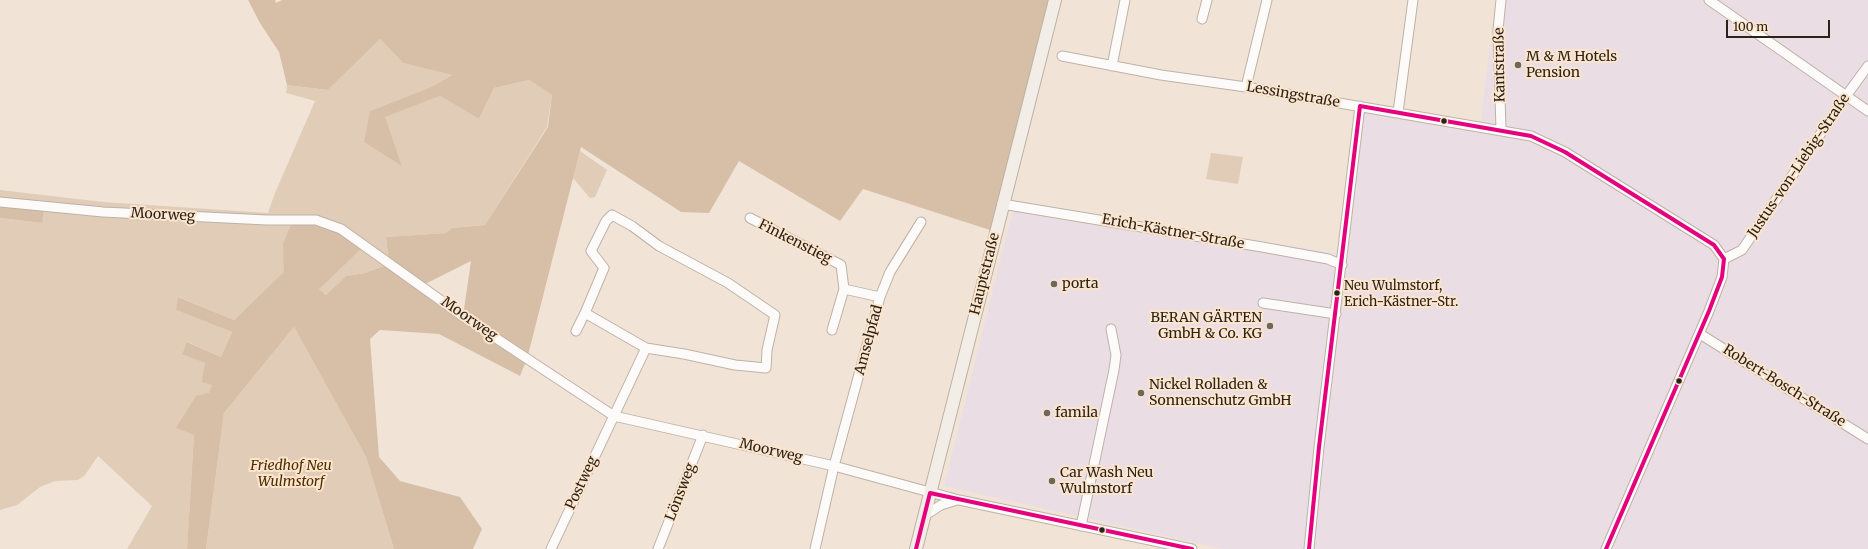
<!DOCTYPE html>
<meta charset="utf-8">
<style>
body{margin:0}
#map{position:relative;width:1868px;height:549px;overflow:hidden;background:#f1e4d7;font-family:Merriweather,serif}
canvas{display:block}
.scale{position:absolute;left:1726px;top:20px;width:104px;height:18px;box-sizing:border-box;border:2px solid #2b231a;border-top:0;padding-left:5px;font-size:12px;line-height:14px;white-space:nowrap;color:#2b231a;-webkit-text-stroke:3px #fce5cc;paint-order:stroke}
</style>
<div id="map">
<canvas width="1868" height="549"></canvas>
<div class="scale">100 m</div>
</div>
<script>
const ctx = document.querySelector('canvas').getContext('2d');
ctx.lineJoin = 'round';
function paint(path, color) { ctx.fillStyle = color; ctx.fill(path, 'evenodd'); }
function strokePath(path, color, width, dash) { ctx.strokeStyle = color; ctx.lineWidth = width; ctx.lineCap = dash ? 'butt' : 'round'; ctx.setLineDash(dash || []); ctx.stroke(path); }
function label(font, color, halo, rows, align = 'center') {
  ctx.font = font + ' Merriweather,serif'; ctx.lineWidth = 4; ctx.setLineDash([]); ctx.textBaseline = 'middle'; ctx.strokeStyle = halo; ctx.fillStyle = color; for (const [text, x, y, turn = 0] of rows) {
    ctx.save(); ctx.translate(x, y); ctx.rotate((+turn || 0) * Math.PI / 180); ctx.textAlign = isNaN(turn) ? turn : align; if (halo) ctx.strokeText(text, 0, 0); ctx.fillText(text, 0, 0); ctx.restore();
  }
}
const commercial = new Path2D(`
 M 1496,0 L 1868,0 L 1868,549 L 1223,549 L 944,486 L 1006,236 L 1016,203 L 1339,254 L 1359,104 L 1480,125 Z`);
const green = new Path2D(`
 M 380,39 L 403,63 L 452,75 L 431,87 L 370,111 L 402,166 L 384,117 L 440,96 L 479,119 L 494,88 L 529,80 L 552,95 L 547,127 L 485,225 L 452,228 L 446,233 L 386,237 L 389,264 L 365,273 L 346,276 L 326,295 L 319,289 L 283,244 L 285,272 L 234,320 L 179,297 L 176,310 L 232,332 L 221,357 L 188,342 L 182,353 L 205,363 L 212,385 L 210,393 L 177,428 L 194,435 L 187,549 L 127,549 L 152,506 L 98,456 L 85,475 L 78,480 L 55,481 L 40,487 L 17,505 L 0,510 L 0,218 L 42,223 L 0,202 L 0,190 L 103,202 L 268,213 L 275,193 L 315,101 L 286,93 L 287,85 L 328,90 Z
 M 580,151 L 607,170 L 595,197 L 590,198 L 573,178 Z
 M 1211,153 L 1243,157 L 1238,184 L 1206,179 Z
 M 294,327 L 366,457 L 394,549 L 206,549 L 224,413 Z`);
const forest = new Path2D(`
 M 248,0 L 275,0 L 276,3 L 282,0 L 1050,0 L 993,231 L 863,189 L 840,221 L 739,161 L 709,213 L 681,212 L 581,147 L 527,359 L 520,376 L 439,334 L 380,330 L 370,339 L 379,457 L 400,481 L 460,497 L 482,529 L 473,549 L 394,549 L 366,457 L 294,327 L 224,413 L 206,549 L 187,549 L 194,435 L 176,428 L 196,396 L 209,393 L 212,385 L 202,382 L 205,363 L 182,354 L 187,342 L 221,357 L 232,332 L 176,310 L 178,297 L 234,320 L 284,272 L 283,244 L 293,220 L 316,220 L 365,245 L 319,289 L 326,295 L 346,276 L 365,273 L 389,264 L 386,237 L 446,233 L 452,228 L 485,225 L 548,127 L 552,95 L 529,80 L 494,88 L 479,119 L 440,96 L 385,117 L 402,166 L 364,142 L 370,111 L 431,87 L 452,75 L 403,63 L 380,39 L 328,90 L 287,85 L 279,52 L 260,23 ZM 471,261 L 463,316 L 421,286 Z
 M 0,202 L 44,208 L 42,223 L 0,218 Z`);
const minor = new Path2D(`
 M 1501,0 L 1498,30 L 1501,130
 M 1709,0 L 1868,111
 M 1202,19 L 1207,0
 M 1062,56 L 1161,75 L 1246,87 L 1531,136 L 1565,152 L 1714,245 L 1724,259 L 1722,277 L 1709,311 L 1606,549
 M 1112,66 L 1125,0
 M 1246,87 L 1267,0
 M 1398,112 L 1413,0
 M 0,202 L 103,212 L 267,220 L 316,220 L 341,229 L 464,317 L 614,416 L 834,466 L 959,500 L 1192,549
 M 1002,204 L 1262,247 L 1328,259 L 1342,265
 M 612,215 L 632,226 L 659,246 L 728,283 L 775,315 L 767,350 L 766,368 L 735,365 L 684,354 L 646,348 L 585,313 L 604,268 L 591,251 L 606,221 Z
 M 750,218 L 841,265 L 844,289 L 880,297
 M 1724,259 L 1742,250 L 1846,96 L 1868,66
 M 1263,303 L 1336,314
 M 832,330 L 844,289
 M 576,331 L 585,313
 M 1700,334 L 1868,439
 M 924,516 L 941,505 L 957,500
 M 1081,526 L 1114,370 L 1116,355 L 1111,329
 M 551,549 L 646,348
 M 658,549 L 703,435
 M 815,549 L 834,466 L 880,297 L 890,272 L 921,222
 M 1309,549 L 1319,447 L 1360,106`);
const major = new Path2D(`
 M 916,549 L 1055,0`);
const bus1 = new Path2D(`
 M 916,549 L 930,493 L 1192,549
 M 1309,549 L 1319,447 L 1360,106 L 1531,136 L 1565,152 L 1714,245 L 1724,259 L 1722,277 L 1709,311 L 1606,549`);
const markers = [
 [1518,65,4,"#70675c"],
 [1444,121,3.5,"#2b231a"],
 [1054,284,4,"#70675c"],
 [1337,293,3.5,"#2b231a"],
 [1270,326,4,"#70675c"],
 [1679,381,3.5,"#2b231a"],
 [1141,393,4,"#70675c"],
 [1047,413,4,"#70675c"],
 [1052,481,4,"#70675c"],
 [1102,530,3.5,"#2b231a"]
];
const busNames = [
 ["Neu Wulmstorf,",1344,286],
 ["Erich-Kästner-Str.",1344,302]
];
const poiNames = [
 ["M & M Hotels",1526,57],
 ["Pension",1526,73],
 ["porta",1062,284],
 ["BERAN GÄRTEN",1262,318,"right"],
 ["GmbH & Co. KG",1262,334,"right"],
 ["Nickel Rolladen &",1149,385],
 ["Sonnenschutz GmbH",1149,401],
 ["famila",1055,413],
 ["Car Wash Neu",1060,473],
 ["Wulmstorf",1060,489]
];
const streetNames = [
 ["Kantstraße",1500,65,-91],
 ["Lessingstraße",1293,95,10],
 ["Justus-von-Liebig-Straße",1799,166,-56],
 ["Moorweg",163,215,3],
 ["Erich-Kästner-Straße",1173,232,10],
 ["Finkenstieg",795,242,27],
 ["Hauptstraße",985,274,-76],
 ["Moorweg",469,319,35],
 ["Amselpfad",869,340,-75],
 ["Robert-Bosch-Straße",1784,386,32],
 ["Moorweg",771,451,13],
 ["Postweg",582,483,-65],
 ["Lönsweg",681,492,-69]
];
const parkNames = [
 ["Friedhof Neu",291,466],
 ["Wulmstorf",291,482]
];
paint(commercial, '#eadee4');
paint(green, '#e0ccb7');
paint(forest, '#d6bfa6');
strokePath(minor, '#bdb2a8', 11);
strokePath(major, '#bcb1a3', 14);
strokePath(minor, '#fdfbf9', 9);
strokePath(major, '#f3ede7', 12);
strokePath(bus1, '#e5007d', 4);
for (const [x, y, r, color] of markers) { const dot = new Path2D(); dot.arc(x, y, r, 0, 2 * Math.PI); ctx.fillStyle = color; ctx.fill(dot); strokePath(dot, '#fce5cc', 1.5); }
label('13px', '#2b231a', '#fce5cc', busNames, 'left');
label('14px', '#2b231a', '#fce5cc', poiNames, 'left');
label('14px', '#2b231a', '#fce5cc', streetNames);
label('italic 14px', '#4c2c00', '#fce5cc', parkNames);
</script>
